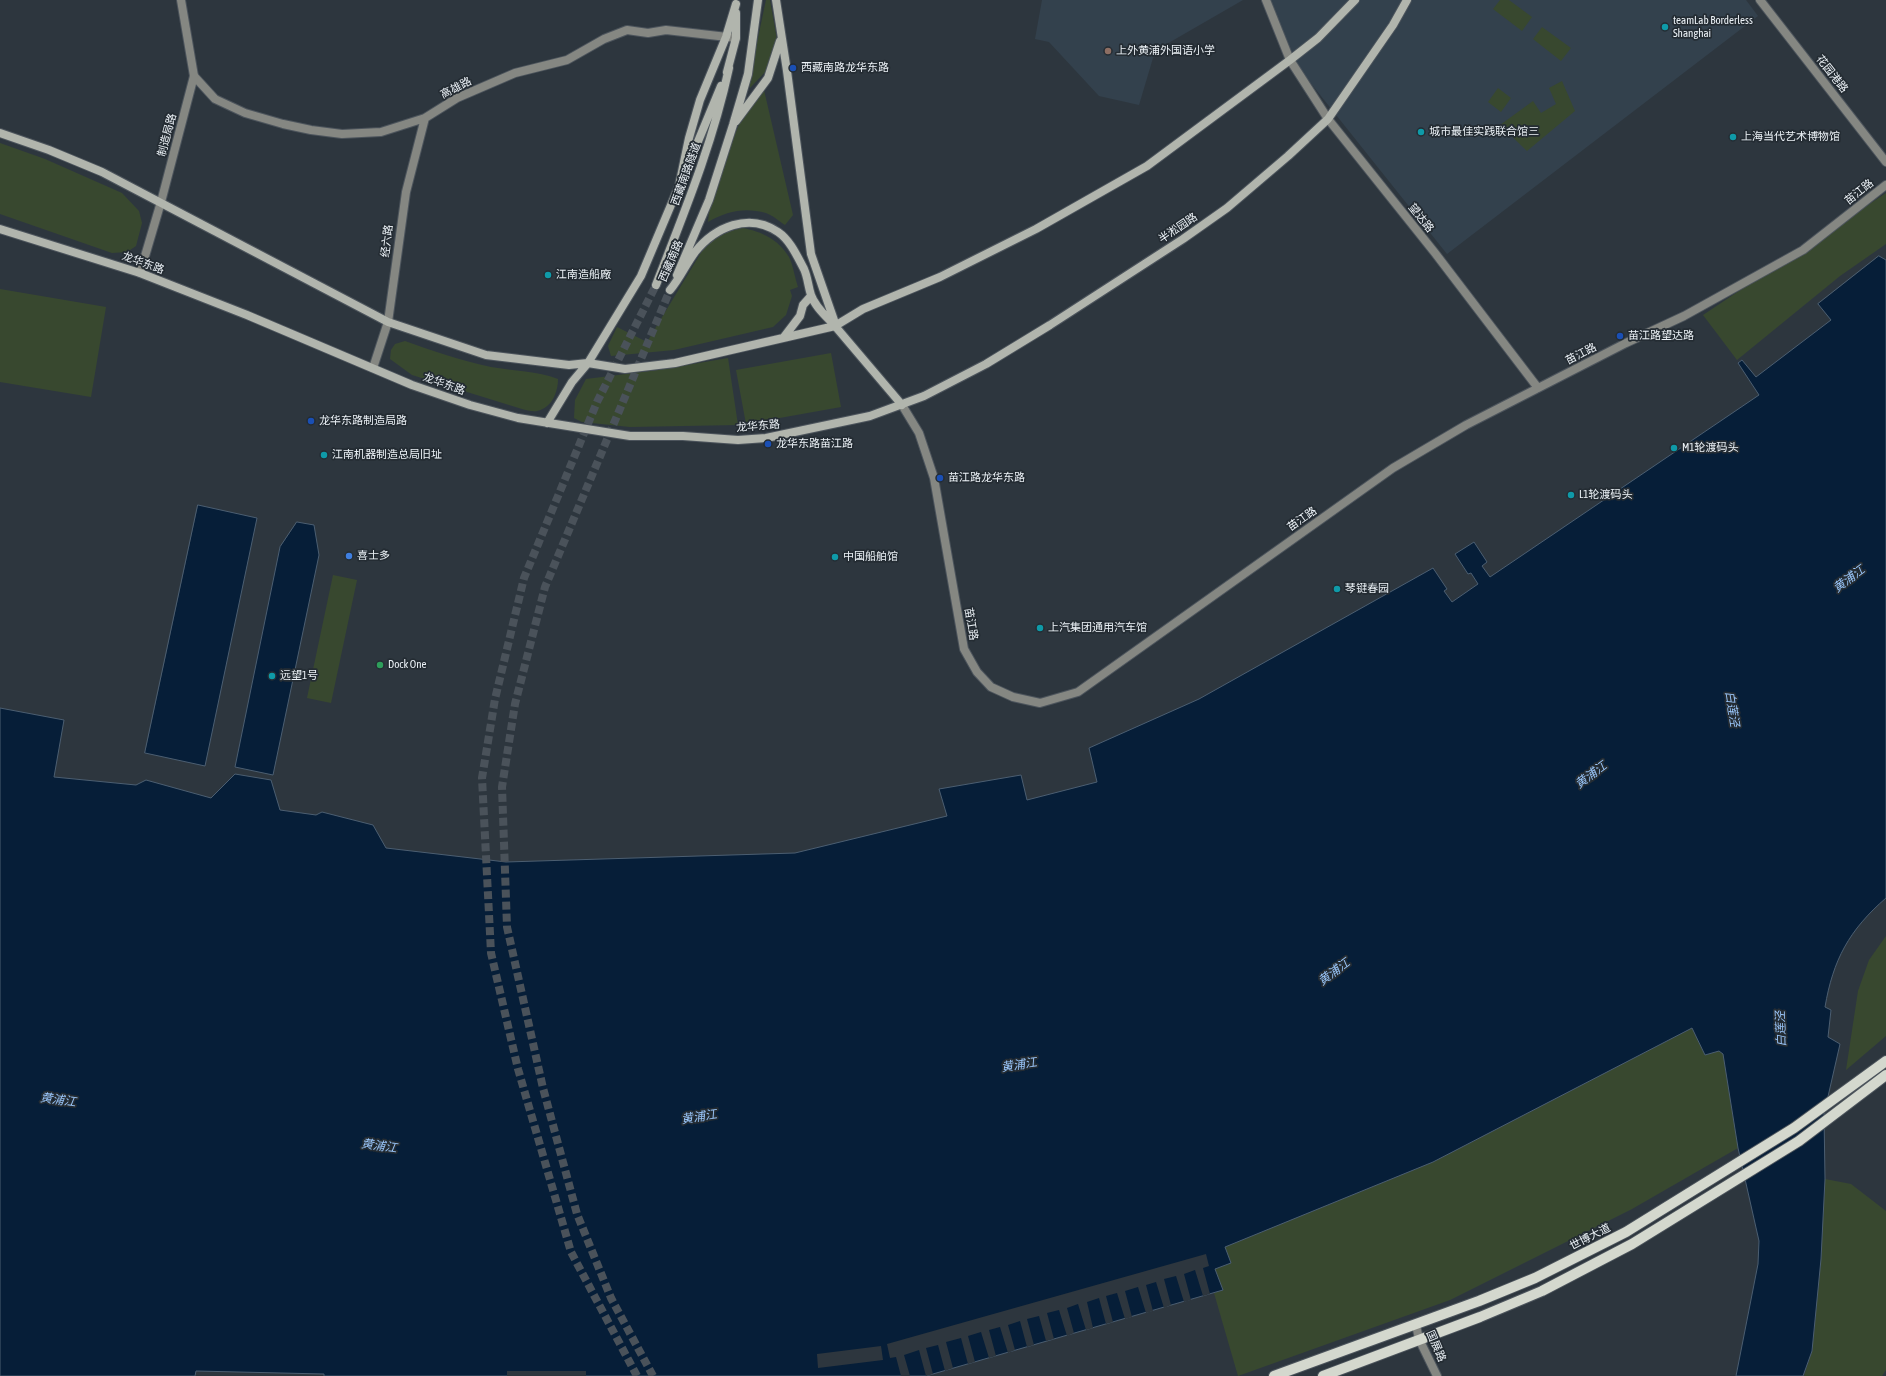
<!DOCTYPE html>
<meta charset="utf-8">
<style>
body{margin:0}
canvas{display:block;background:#2d363e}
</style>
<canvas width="1886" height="1376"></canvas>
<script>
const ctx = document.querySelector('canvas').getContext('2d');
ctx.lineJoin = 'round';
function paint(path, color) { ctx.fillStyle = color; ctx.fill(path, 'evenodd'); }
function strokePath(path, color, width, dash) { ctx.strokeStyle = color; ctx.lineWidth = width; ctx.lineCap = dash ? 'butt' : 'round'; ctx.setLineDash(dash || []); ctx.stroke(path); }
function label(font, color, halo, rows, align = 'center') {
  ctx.font = font + ' "Asap Condensed","Noto Sans SC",sans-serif'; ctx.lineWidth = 3.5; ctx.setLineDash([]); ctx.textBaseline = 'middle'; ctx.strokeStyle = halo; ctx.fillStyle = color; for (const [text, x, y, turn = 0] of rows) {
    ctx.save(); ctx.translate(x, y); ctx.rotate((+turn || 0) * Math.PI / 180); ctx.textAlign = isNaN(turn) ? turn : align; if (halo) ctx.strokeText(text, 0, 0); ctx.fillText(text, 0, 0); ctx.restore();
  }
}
const built = new Path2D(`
 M 1042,0 L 1243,0 L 1165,45 L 1153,58 L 1139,105 L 1099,96 L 1049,42 L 1035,39 Z
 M 1266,0 L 1746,0 L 1758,16 L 1447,254 L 1301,71 L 1279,38 Z`);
const green = new Path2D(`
 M 766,0 L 770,0 L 777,40 L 767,70 L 750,88 L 749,80 Z
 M 1500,0 L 1509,0 L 1532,17 L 1522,31 L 1493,9 Z
 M 1542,27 L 1571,48 L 1561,61 L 1533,39 Z
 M 1562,81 L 1575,111 L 1527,151 L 1500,125 L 1533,101 L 1541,113 L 1556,104 L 1549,88 Z
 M 1498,88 L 1511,98 L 1501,112 L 1488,102 Z
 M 764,90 L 793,215 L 785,225 C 779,221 772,215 766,213 C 745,207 727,211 708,222 L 709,212 L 735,134 L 741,120 Z
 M 0,143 L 45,159 L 122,193 L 139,211 L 142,223 L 136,246 L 127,252 L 112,253 L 0,214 Z
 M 1886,193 L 1886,244 L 1840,276 L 1737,360 L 1703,315 Z
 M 743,228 C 762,232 778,239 789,257 C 793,265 795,278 798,287 L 790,290 L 792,296 L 786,315 L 773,327 L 674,350 L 611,356 L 608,346 L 617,327 L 647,342 L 702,251 C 714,237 725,232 743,228 Z
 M 0,289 L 106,307 L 91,397 L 0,382 Z
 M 405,341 C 433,351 462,361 491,367 C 514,371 537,371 558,379 C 558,392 552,408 537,411 C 533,412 526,410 522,409 L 412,375 L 390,359 L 391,350 L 395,344 Z
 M 831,353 L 841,407 L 746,424 L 736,370 Z
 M 728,358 L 738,425 L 630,427 L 582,422 L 574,418 L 575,400 L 586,379 L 658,370 Z
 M 333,575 L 357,580 L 331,703 L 307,698 Z
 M 1886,936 L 1886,1036 L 1846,1070 L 1858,991 L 1869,960 Z
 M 1692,1028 L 1705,1055 L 1719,1051 L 1723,1054 L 1738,1148 L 1632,1209 L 1450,1300 L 1238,1376 L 1214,1293 L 1223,1290 L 1215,1269 L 1224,1247 L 1433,1162 Z
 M 1825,1179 L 1851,1184 L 1886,1211 L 1886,1370 L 1882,1376 L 1804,1376 L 1812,1351 L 1814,1333 L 1821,1259 Z`);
const water = new Path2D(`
 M 1879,256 L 1886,260 L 1886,898 C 1849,930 1833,960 1825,1007 L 1831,1010 L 1828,1037 L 1840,1044 L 1824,1114 L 1825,1179 L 1821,1259 L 1812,1351 L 1803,1376 L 1736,1376 L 1758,1264 L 1759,1241 L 1738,1148 L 1723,1054 L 1719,1051 L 1705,1055 L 1692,1028 L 1433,1162 L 1225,1247 L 1231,1263 L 1215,1269 L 1223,1290 L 926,1376 L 324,1376 L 324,1374 L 196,1371 L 195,1376 L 0,1376 L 0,708 L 64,720 L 54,777 L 136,785 L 146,780 L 211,798 L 235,774 L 271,780 L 280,810 L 316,815 L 322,812 L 373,825 L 386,848 L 506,862 L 795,853 L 947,816 L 939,789 L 1021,775 L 1027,800 L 1097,782 L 1089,748 L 1199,699 L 1433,568 L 1447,589 L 1444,591 L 1452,602 L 1478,584 L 1471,573 L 1468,574 L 1455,554 L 1474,542 L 1487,562 L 1482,566 L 1490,577 L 1759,395 L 1738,363 L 1742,360 L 1756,377 L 1831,320 L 1818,304 Z
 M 198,505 L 257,518 L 205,766 L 145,753 Z
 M 297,522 L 314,525 L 319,555 L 273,775 L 235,767 L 280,547 Z`);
const pier = new Path2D(`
 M 1206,1254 L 1209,1266 L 1203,1268 L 1210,1294 L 1203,1296 L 1195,1270 L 1184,1274 L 1191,1300 L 1184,1302 L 1176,1276 L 1164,1279 L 1171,1305 L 1164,1308 L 1156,1282 L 1146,1285 L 1153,1311 L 1146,1313 L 1138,1287 L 1125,1291 L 1132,1317 L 1125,1319 L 1117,1293 L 1106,1296 L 1113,1322 L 1106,1324 L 1099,1298 L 1087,1302 L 1093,1328 L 1086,1330 L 1078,1304 L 1067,1308 L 1074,1333 L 1067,1336 L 1059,1310 L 1047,1313 L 1054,1339 L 1046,1341 L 1039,1316 L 1027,1319 L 1034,1345 L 1027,1347 L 1020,1321 L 1008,1325 L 1015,1350 L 1008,1353 L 1000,1327 L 989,1330 L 996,1356 L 989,1358 L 981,1332 L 968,1336 L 975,1362 L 968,1364 L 961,1338 L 946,1342 L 953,1368 L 945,1371 L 938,1345 L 926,1348 L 933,1374 L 926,1376 L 919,1350 L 904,1355 L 910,1376 L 901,1376 L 896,1357 L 890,1358 L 887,1344 Z
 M 881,1346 L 883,1360 L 818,1368 L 817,1354 Z
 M 507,1371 L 586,1371 L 586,1376 L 507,1376 Z`);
const secondaryTunnel = new Path2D(`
 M 637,1376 L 571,1252 L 518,1069 L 491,953 L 482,778 L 495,699 L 524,578 L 597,402 L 656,285
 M 653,1376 L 611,1298 L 577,1214 L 543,1088 L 507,927 L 502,787 L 515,704 L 545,587 L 670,290`);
const minor = new Path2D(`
 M 1266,0 L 1290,60 L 1328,119 L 1435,253 L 1538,388
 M 1760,0 L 1886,162
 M 194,76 L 215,99 L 245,113 L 283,124 L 311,130 L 342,134 L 381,132 L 425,118 L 457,98 L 515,73 L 567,60 L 604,39 L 627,30 L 648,33 L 666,30 L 736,38
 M 373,368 L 388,322 L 406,192 L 425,118
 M 902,405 L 919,433 L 934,478 L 964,649 L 977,672 L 991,687 L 1013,697 L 1040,703 L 1078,692 L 1393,468 L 1466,425 L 1626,343 L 1684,316 L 1803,250 L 1886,185
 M 1416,1325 L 1419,1339 L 1437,1376`);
const tertiary = new Path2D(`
 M 140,273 L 161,202 L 194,76 L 181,0`);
const secondary = new Path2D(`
 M 776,0 L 787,71 L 811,254 L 835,323
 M 727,72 L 736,38 L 736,13
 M 736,121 L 768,78 L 780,41
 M 0,133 L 49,150 L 102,172 L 388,322 L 486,355 L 569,365 L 588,363 L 625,369 L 675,363 L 835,326 L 863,309 L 940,277 L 1036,229 L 1147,166 L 1290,60 L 1318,38 L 1355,0
 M 687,168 L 721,86
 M 0,229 L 140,273 L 247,315 L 412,385 L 470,405 L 518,418 L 630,436 L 683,436 L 738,440 L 766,438 L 870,416 L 924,396 L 986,364 L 1050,325 L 1183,239 L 1227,208 L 1288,156 L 1328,119 L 1393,25 L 1407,0
 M 677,275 L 709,200 L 733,125 L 748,74 L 758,0
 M 656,285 C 684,213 713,143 729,68
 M 670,290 C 680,278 686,264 695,252 C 715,227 749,212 778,232 C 790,240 797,256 804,269 C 808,278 808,286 811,295 C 815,307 827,317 835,326 L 902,405
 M 784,337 L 800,316 L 803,305 L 811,296
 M 547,423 L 572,382 L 588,363 L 641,276 L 679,186 L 689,138 L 700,100 L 726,37 L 736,4`);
const primary = new Path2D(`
 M 1274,1376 L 1479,1301 L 1535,1278 L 1626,1232 L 1794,1128 L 1886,1061
 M 1323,1376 L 1480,1317 L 1542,1291 L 1632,1244 L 1799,1141 L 1886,1075`);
const markers = [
 [1665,27,4,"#0f9aa8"],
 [1108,51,4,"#8d6e63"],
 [793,68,4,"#1a4fb4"],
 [1421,132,4,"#0f9aa8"],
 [1733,137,4,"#0f9aa8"],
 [548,275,4,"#0f9aa8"],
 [1620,336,4,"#1a4fb4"],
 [311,421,4,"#1a4fb4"],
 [768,444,4,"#1a4fb4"],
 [1674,448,4,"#0f9aa8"],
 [324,455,4,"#0f9aa8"],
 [940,478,4,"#1a4fb4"],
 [1571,495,4,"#0f9aa8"],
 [349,556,4,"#3f7fe0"],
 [835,557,4,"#0f9aa8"],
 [1337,589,4,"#0f9aa8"],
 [1040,628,4,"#0f9aa8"],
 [380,665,4,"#2e9e5b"],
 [272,676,4,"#0f9aa8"]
];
const poiNames = [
 ["teamLab Borderless",1673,21],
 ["Shanghai",1673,34],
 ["上外黄浦外国语小学",1116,51],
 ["西藏南路龙华东路",801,68],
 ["城市最佳实践联合馆三",1429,132],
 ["上海当代艺术博物馆",1741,137],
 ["江南造船廠",556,275],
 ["苗江路望达路",1628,336],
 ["龙华东路制造局路",319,421],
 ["龙华东路苗江路",776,444],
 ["M1轮渡码头",1682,448],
 ["江南机器制造总局旧址",332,455],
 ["苗江路龙华东路",948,478],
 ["L1轮渡码头",1579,495],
 ["喜士多",357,556],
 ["中国船舶馆",843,557],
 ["琴键春园",1345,589],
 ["上汽集团通用汽车馆",1048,628],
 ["Dock One",388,665],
 ["远望1号",280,676]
];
const streetNames = [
 ["花园港路",1832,74,52],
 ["高雄路",456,88,-27],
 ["制造局路",167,135,-75],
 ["西藏南路隧道",686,174,-70],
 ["苗江路",1859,192,-38],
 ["望达路",1421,218,51],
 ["半淞园路",1178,228,-34],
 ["经六路",387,241,-83],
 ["西藏南路",671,261,-67],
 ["龙华东路",143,263,20],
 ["苗江路",1581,354,-27],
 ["龙华东路",444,384,20],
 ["龙华东路",758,426,-5],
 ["苗江路",1302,519,-35],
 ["苗江路",971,624,80],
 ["世博大道",1590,1237,-27],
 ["国展路",1436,1346,67]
];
const waterNames = [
 ["黄浦江",1849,579,-37],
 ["白莲泾",1732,709,81],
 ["黄浦江",1591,775,-37],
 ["黄浦江",1334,972,-37],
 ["白莲泾",1781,1029,-92],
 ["黄浦江",1019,1065,-9],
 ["黄浦江",58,1100,8],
 ["黄浦江",699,1117,-9],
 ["黄浦江",379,1146,8]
];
paint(built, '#33414d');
paint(green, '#38482f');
paint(water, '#061e38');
strokePath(water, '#4b5e71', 1);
paint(pier, '#2d363e');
strokePath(secondaryTunnel, '#4a525a', 8, [8, 4]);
strokePath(minor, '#4c545c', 10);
strokePath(tertiary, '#4c545c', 10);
strokePath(secondary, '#4c545c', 10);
strokePath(primary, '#4c545c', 12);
strokePath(minor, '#858782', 8);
strokePath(tertiary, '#858782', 8);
strokePath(secondary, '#b1b5ad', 8);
strokePath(primary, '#d4d8ce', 10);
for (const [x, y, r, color] of markers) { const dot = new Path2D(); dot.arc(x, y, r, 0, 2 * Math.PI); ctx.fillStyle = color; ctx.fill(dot); strokePath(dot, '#242c33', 1.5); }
label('11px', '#ecf2f7', '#242c33', poiNames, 'left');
label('11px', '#ecf2f7', '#242c33', streetNames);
label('italic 12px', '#99c5f9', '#242c33', waterNames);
</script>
